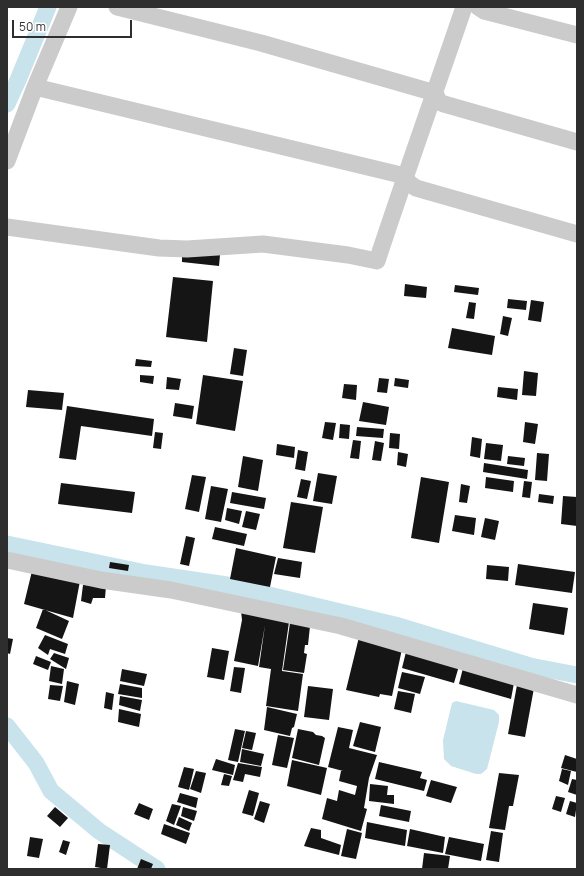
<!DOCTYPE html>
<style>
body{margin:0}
#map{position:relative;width:584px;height:876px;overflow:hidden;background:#fff;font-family:Manrope,sans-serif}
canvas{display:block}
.frame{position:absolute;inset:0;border:8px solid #2e2e2e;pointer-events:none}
.scale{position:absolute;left:12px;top:20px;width:120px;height:18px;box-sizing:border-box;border:2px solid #2e2e2e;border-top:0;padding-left:5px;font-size:12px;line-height:14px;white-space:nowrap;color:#2e2e2e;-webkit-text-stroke:3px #fff;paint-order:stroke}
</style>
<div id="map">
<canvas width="584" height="876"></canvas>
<div class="frame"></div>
<div class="scale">50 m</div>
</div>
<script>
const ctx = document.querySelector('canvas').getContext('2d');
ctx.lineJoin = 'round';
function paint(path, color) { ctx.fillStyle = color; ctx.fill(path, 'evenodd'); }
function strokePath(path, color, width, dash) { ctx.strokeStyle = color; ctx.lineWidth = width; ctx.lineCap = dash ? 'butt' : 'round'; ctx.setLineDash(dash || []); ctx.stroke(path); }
const water = new Path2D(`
 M 456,701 L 494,710 L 499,715 L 499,722 L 487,769 L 481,774 L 476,774 L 451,766 L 444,759 L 443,740 L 452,703 Z`);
const canal = new Path2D(`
 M 7,104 L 18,80 L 48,7
 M 7,544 L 146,573 L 227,585 L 395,625 L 530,666 L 577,675
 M 7,726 L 36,763 L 51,791 L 99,831 L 157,869`);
const building = new Path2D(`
 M 182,252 L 220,255 L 219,266 L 182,262 Z
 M 173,277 L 213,281 L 207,342 L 166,337 Z
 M 405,284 L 427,287 L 426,298 L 404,296 Z
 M 455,285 L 479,288 L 478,295 L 454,292 Z
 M 508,299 L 527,301 L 526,310 L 507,308 Z
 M 531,300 L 544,302 L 541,322 L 528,320 Z
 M 469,302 L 476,303 L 474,319 L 466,318 Z
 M 503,316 L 512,318 L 508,336 L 500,334 Z
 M 452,328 L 495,336 L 492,355 L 448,348 Z
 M 234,348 L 247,350 L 243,376 L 230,374 Z
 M 136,359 L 152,361 L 151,367 L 135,366 Z
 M 524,371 L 538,373 L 536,396 L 522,395 Z
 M 140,375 L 154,376 L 153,384 L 140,382 Z
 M 203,375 L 243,381 L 235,431 L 196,424 Z
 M 167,377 L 181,379 L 179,390 L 166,389 Z
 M 379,378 L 389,379 L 387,393 L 377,392 Z
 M 395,378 L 409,380 L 408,388 L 394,386 Z
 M 344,384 L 357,385 L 356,400 L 342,398 Z
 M 498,387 L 518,389 L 517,400 L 497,397 Z
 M 28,390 L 64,393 L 62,410 L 26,407 Z
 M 363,402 L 389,407 L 386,425 L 359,421 Z
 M 175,403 L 194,406 L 192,419 L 173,416 Z
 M 67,406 L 154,419 L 152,436 L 81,426 L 76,460 L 59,458 Z
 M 325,422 L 336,423 L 333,440 L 322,438 Z
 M 525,422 L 538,424 L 535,444 L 523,442 Z
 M 340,424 L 350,425 L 349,439 L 339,438 Z
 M 357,427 L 384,429 L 383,438 L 356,436 Z
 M 155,432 L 163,433 L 161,449 L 153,448 Z
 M 390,433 L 400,434 L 399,449 L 389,448 Z
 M 472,437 L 482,439 L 480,458 L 470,456 Z
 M 353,440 L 361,441 L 359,459 L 350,458 Z
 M 375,441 L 384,443 L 381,461 L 372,460 Z
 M 486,443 L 503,445 L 501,461 L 484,459 Z
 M 277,444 L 295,447 L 294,458 L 276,455 Z
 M 298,450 L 308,452 L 305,471 L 295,469 Z
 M 398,452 L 408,454 L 406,467 L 397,465 Z
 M 537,453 L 549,454 L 547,481 L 535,480 Z
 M 243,456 L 263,460 L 258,491 L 238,487 Z
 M 508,456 L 525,458 L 524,466 L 507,464 Z
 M 484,463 L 528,470 L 527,479 L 483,472 Z
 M 318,473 L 337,476 L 332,504 L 313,501 Z
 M 192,475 L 206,477 L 199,512 L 185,509 Z
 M 421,477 L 449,482 L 439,543 L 411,538 Z
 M 486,477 L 514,481 L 513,492 L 485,488 Z
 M 301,479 L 311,481 L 307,499 L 297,497 Z
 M 524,481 L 532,482 L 530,498 L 522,497 Z
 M 61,483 L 135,492 L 132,513 L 58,504 Z
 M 461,484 L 470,486 L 467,503 L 459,502 Z
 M 211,486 L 228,489 L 221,522 L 205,519 Z
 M 232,492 L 266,498 L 264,509 L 230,503 Z
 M 539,494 L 554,496 L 553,504 L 538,502 Z
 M 563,496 L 577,497 L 577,526 L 561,524 Z
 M 291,502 L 323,507 L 315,553 L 283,548 Z
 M 227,508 L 242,511 L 239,524 L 225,520 Z
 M 246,511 L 260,514 L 256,530 L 242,527 Z
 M 455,515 L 476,518 L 474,535 L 452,531 Z
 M 485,518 L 499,521 L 495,540 L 481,537 Z
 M 215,527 L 247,534 L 244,546 L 212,539 Z
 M 186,536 L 195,538 L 189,566 L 180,564 Z
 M 236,548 L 276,557 L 270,587 L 230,579 Z
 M 278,558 L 302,562 L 300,578 L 274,574 Z
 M 110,562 L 129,565 L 128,571 L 109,568 Z
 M 518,564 L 575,572 L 572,593 L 515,585 Z
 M 487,565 L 509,567 L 508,581 L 486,579 Z
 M 32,571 L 80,581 L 73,618 L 24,604 Z
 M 83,585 L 106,586 L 105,598 L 93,598 L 91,604 L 81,601 Z
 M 533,603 L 568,608 L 564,635 L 529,629 Z
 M 43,609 L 69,621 L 62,639 L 36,628 Z
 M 241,611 L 289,622 L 282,671 L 303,674 L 298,711 L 266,706 L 271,669 L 259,667 L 265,625 L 258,666 L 234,661 L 242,620 Z
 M 290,623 L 310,626 L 308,645 L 305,645 L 304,653 L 307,654 L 304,673 L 283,670 Z
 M 45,635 L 68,644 L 65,654 L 50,649 L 48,655 L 38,648 Z
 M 359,637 L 402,649 L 392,696 L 380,694 L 379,697 L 346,690 Z
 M 7,638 L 13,639 L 10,654 L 7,653 Z
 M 212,648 L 229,651 L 224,680 L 207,677 Z
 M 406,652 L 459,666 L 454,683 L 402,668 Z
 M 54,653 L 69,658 L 66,669 L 50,659 Z
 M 36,656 L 51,662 L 48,670 L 33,664 Z
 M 51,666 L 64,669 L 62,684 L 49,681 Z
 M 234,667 L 245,668 L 241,693 L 230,691 Z
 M 463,668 L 514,683 L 511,699 L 459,684 Z
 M 122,669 L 147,674 L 144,686 L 120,681 Z
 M 402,672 L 425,677 L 420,694 L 398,688 Z
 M 67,681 L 79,684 L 75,705 L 64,702 Z
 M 120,684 L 142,688 L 142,698 L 118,694 Z
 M 50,685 L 63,686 L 60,701 L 48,699 Z
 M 517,685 L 534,688 L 525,737 L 508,734 Z
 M 308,686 L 333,689 L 329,720 L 304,717 Z
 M 398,691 L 415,694 L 411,713 L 394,709 Z
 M 106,692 L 114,694 L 112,710 L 104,708 Z
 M 120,696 L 142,700 L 140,711 L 119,705 Z
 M 267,707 L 297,714 L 294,727 L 292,728 L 290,736 L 264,730 Z
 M 119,709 L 141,714 L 139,727 L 118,722 Z
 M 360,722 L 381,727 L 375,752 L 353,746 Z
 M 338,727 L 353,730 L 349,748 L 377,755 L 369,778 L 364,808 L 367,809 L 361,831 L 322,819 L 327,798 L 337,801 L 339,790 L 355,795 L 357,786 L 339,781 L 341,771 L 343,771 L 328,767 Z
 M 235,729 L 245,731 L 238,762 L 228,760 Z
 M 298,729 L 313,732 L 316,735 L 322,736 L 325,738 L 319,765 L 292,758 Z
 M 246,731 L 256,733 L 252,750 L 242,748 Z
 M 278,735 L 294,738 L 287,768 L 272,765 Z
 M 242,749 L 264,754 L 261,766 L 240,762 Z
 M 565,755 L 577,759 L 577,772 L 561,768 Z
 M 216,759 L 235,765 L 233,775 L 212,770 Z
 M 292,760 L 327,768 L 321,795 L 287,786 Z
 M 379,762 L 422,772 L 420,778 L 427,780 L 424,791 L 375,779 Z
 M 238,763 L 262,767 L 260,777 L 245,774 L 243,782 L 233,780 Z
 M 184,767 L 194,769 L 189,790 L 178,787 Z
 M 562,769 L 571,771 L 568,785 L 559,781 Z
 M 196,771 L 206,773 L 201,793 L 190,789 Z
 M 499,773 L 519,775 L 513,806 L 509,806 L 505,830 L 489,828 Z
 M 224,774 L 232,776 L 229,786 L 221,785 Z
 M 572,779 L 577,780 L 577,795 L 568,792 Z
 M 431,780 L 457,787 L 451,803 L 426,796 Z
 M 370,784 L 388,786 L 387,795 L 394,795 L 394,804 L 369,801 Z
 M 249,790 L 259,793 L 253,816 L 242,813 Z
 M 180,793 L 198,798 L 196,808 L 177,802 Z
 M 556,796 L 565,798 L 561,812 L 552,809 Z
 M 260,801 L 270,804 L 264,823 L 254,819 Z
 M 570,801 L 577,803 L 575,817 L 566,814 Z
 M 139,803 L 153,809 L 149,820 L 134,814 Z
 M 172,804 L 181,806 L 174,825 L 166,821 Z
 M 381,805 L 411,811 L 409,822 L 379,816 Z
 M 55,807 L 68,818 L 60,827 L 47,816 Z
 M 183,807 L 197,811 L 194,821 L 181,816 Z
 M 179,817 L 192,823 L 189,831 L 176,825 Z
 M 367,822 L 407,830 L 405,846 L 365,838 Z
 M 164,824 L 190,833 L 186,844 L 161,834 Z
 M 311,828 L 321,830 L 321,838 L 341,845 L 339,855 L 304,846 Z
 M 347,829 L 362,833 L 356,859 L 341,856 Z
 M 410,829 L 445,837 L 443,853 L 407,846 Z
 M 491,831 L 503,833 L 499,862 L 486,860 Z
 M 30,837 L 43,839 L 39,858 L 27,856 Z
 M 449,837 L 484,844 L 481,861 L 445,854 Z
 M 63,840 L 70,842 L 66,855 L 59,852 Z
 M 98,844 L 110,845 L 107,869 L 95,867 Z
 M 424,853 L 450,856 L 448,869 L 422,869 Z
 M 141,859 L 153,864 L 151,869 L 137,869 Z`);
const minor = new Path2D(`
 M 117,7 L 261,43 L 435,93 L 439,102 L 444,104 L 577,142
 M 478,7 L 484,11 L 577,35
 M 35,87 L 405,176 L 409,183 L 416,188 L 577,234
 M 7,161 L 35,87 L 69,7
 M 7,227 L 159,248 L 187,249 L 263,244 L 348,255 L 377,261 C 405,176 435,92 464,7
 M 7,560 L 101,580 L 171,590 L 341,626 L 577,695`);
paint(water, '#c8e3eb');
strokePath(canal, '#c8e3eb', 17);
paint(building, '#151515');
strokePath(minor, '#cbcbcb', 17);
</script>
